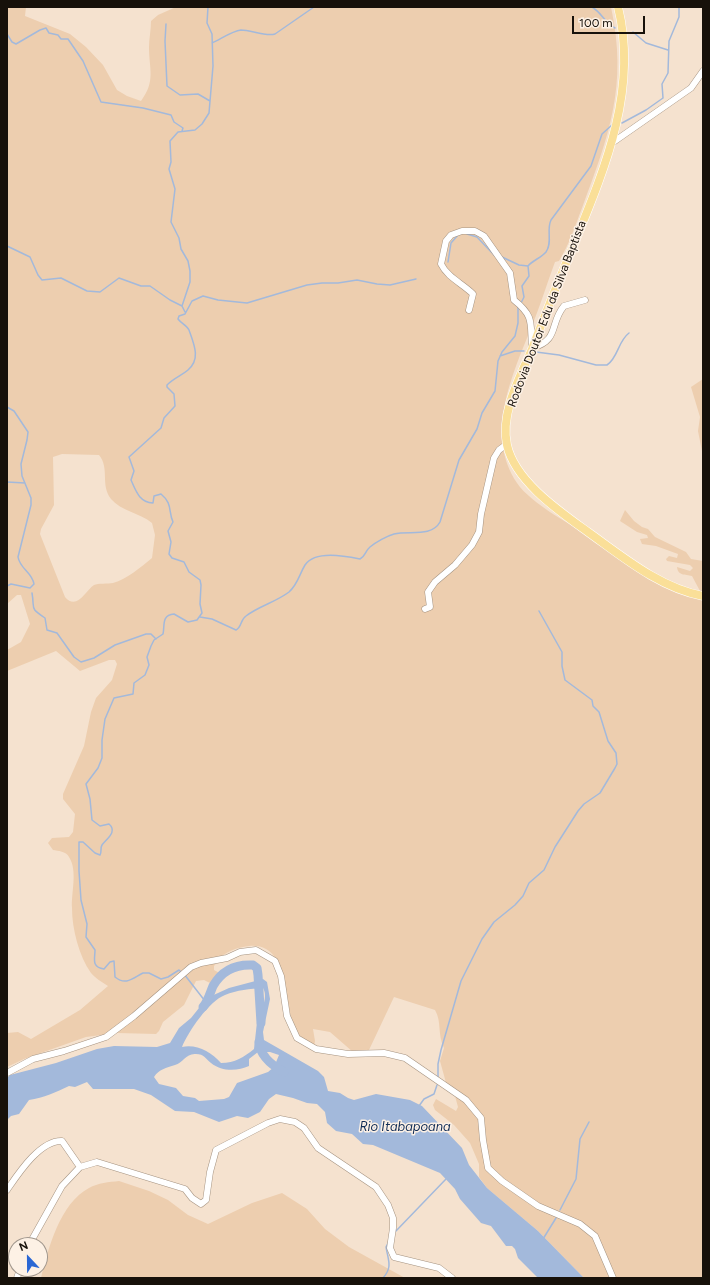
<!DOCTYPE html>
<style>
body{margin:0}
#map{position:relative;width:710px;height:1285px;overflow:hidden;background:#f5e2cf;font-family:Figtree,sans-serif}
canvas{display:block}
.frame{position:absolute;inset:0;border:8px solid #17110a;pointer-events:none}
.north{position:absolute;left:8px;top:1237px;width:40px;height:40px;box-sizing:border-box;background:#fdf1e5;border:1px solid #a1978d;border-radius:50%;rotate:338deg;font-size:11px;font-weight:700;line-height:16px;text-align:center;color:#17110a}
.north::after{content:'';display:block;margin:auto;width:14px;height:18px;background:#2a67d4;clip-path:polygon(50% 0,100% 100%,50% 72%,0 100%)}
.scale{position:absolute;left:572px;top:16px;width:73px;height:18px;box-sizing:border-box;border:2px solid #17110a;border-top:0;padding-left:5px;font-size:12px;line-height:14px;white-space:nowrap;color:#17110a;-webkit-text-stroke:3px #fdf1e5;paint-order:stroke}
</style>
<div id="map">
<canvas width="710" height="1285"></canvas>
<div class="frame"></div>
<div class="north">N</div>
<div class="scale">100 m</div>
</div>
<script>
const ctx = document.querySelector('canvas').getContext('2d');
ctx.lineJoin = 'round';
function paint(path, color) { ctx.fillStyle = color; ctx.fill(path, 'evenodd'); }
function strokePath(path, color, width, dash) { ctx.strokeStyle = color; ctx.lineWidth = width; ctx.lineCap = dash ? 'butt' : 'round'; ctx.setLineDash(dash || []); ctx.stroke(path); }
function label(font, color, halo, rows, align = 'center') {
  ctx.font = font + ' Figtree,sans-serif'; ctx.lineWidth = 3; ctx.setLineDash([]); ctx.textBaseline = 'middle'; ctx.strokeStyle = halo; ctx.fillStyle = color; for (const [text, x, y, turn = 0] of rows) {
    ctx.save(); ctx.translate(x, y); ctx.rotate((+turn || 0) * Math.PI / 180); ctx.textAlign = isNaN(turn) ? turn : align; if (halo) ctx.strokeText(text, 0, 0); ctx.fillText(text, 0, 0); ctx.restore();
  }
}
const green = new Path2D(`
 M 7,7 L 26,7 L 25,16 L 70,34 L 86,47 L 103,65 L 117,90 L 127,96 L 141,101 C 156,81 149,69 149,47 C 149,39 151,30 151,21 L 158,15 L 176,7 L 611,7 C 628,86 609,135 582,208 C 575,226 569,245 559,261 L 555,262 C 546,286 539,310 529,333 C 510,380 486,436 517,483 C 531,504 574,526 595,540 C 629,562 663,591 703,600 L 703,1278 L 584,1278 L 538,1231 L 487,1188 L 479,1177 L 479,1164 L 470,1143 L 454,1125 L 435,1110 L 433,1105 L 436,1099 L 456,1111 L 458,1107 L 455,1096 L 448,1090 L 440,1061 L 444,1048 C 437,1034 442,1022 435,1010 L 394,997 L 369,1050 L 360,1053 L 353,1052 L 330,1032 L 313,1029 L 315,1041 L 314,1048 C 309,1045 300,1041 297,1035 C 283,1011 292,941 249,946 C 240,947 229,950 221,957 C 218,960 217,963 214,966 L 214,970 L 225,976 L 214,985 L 204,980 L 196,981 L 184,1005 L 163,1022 L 159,1031 L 156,1034 L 117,1033 L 86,1037 L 24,1059 L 7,1067 L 7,1033 L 18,1032 L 31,1039 L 80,1010 L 108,986 C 102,982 95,978 91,973 C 79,956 72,929 72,908 C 71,893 78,871 69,857 C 66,851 58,851 53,850 L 48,843 L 52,838 L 69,837 L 73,832 L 75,814 L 63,799 L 63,794 L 84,746 L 91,712 L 96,698 L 112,680 L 117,664 L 115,660 L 109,660 L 80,671 L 56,651 L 7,671 L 7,650 L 21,642 L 30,624 L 21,595 L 17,595 L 7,604 ZM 62,454 L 99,455 C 110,468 100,485 111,499 C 121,511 140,513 152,523 L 155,535 L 152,558 C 141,567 127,579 113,583 C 108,584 98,583 94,585 C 86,590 77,611 65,597 L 40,534 L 41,529 L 54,505 L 53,457 Z
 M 703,379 L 703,456 L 698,431 L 700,417 L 691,387 Z
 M 625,510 L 634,521 L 642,527 L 648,529 L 655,537 L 686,552 L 691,559 L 703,561 L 703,591 L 700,591 L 692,576 C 685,574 678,576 677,567 L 690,571 L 693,568 L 690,565 L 667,561 L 666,559 L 669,556 L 677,558 L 678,554 L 656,546 L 642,544 L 640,539 L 648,538 L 647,535 L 637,532 L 620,521 Z
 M 119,1181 L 149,1191 L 168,1200 L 188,1215 L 208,1224 L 252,1203 L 282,1193 L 307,1209 L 325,1229 L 349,1247 L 405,1278 L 41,1278 C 48,1249 60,1203 89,1188 C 98,1183 109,1182 119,1181 Z`);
const water = new Path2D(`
 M 263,979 L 267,982 L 270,999 L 263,1032 L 264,1040 L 318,1071 L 324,1077 L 328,1091 L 340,1093 L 348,1098 L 354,1100 L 376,1094 L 410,1100 L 422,1106 L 462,1148 L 469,1165 L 487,1188 L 538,1231 L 584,1278 L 538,1278 L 518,1258 L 515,1249 L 512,1246 L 506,1246 L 491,1226 L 481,1223 L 460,1199 L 455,1189 L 440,1173 L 373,1145 L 363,1144 L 352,1134 L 336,1131 L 327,1123 L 325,1112 L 317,1104 L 307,1103 L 293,1098 L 276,1094 L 269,1099 L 260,1112 L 248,1118 L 237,1116 L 219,1122 L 194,1112 L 175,1111 L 151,1095 L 134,1089 L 93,1089 L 87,1082 L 75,1087 L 69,1086 C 56,1092 44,1098 29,1100 L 19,1114 L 11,1116 L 7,1120 L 7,1078 L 10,1075 L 56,1063 L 97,1049 L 114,1046 L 157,1047 L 170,1043 L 179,1028 L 191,1018 L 207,998 L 229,988 ZM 263,988 C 269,998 260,1012 257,1022 C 256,1031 255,1040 254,1049 C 244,1057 235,1063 221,1063 C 211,1052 197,1044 182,1047 C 188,1032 209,1001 225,995 C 237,990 250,989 263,988 ZM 258,1052 L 270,1052 L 279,1055 L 274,1067 L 268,1072 L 237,1083 L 229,1097 L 224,1099 L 199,1101 L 195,1098 L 183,1096 L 176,1088 L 159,1084 L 154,1077 C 159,1069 166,1068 175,1065 C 183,1063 186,1053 196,1054 C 204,1054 206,1059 211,1063 C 222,1072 238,1071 249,1066 L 249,1059 Z`);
const stream = new Path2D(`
 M 592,7 C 602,13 604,22 615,28
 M 166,24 L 165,41 L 167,86 L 180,95 L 198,94 L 210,101
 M 633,32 L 646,43 L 668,50
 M 7,34 L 12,42 L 16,44 L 40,30 L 46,28 L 49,33 L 58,35 L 61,39 L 68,39 L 83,61 L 101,102 L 143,108 L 171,115 L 174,122 L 183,128 L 182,131
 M 212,43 C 221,39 232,31 241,30 C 251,30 266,37 275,34 L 314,7
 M 622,123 L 646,110 L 663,98 L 662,84 L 668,73 L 669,41 L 679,17 L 679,7
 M 467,234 L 477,237 L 495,256
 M 7,246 L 30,257 L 38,275 L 42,280 L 61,278 L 87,291 L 100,292 L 119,278 L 141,286 L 150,286 L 170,300 L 182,306 L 185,312
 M 502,257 L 519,265 L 528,266
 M 448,262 L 451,243 L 458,235
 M 528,266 C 533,260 541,258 546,252 C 553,242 546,230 551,220 L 591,166 L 602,134 L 612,125
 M 521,303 L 524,297 L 522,286 L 529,276 L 528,266
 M 182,306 L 190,282 L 190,271 L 188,261 L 181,249 L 179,238 L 171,222 L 175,189 L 169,169 L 171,162 L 170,141 L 178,132 L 195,130 L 202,124 L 209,113 L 213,66 L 212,34 L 207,23 L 208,7
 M 536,352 L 559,355 L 596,365 L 607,365 C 618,358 618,341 629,333
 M 500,356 L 515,351 L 524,351
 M 7,407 L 14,411 L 28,432 L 27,440 L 21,464 L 22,476 L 31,498 L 31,505 L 18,557 C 20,569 32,572 34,584 L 30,588
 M 7,482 L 25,483
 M 7,586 L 11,584 L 30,588
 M 32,593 C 35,610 29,607 45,618 L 47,630 L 57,633 L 74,657 L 81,662 L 94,658 L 115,645 L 146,634 L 151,634 L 156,639
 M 200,617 L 212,619 L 236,630 C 242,627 240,620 246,616 C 259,606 276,602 289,592 C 298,584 299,575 305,565 C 315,550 345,556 360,559 C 366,556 365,551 370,547 C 376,542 387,536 394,534 C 409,530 431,538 440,522 L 459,460 L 477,429 L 482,413 L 495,391 L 498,361 L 502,352 L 515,336 L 518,323 L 518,307
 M 181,972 L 179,970 L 168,977 L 161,979 L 149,973 L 143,973 C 133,978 126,986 115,977 L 114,961 L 110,962 L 104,969 C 91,967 95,959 95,950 L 86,937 L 87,924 L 81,900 L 79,871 L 79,842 L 83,842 L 95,853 L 100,855 C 102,852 100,848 102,845 C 106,839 118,832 109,824 L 100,826 L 92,820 L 90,799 L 86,784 L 98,768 L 102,758 L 102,740 L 105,719 L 114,698 L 133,694 L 134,683 L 145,675 L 149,665 L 147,657 L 151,646 L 154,640 L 163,634 C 165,626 161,615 174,614 L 188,622 L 197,620 L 202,613 L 200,604 L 201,585 L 200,580 L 189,572 L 184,562 L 172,558 L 169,554 L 171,542 L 168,531 L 173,522 C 168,511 173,504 161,494 L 154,496 L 153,503 C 139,502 136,491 131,480 L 134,471 L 129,457 L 161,428 L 164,418 L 175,406 L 174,394 L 167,387 L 167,385 C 174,378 181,376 188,370 C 201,359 194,344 189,330 C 187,326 181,323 178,319 L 179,316 L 185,314 L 192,301 L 203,296 L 218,300 L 247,303 L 307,285 L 322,283 L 338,283 L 357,280 L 377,284 L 390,285 L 416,279
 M 184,974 L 205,1001
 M 438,1077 L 438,1064 L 441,1050 L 461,981 L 482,939 L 494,922 L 515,905 L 523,896 L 529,883 L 544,870 L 555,847 L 578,811 L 584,804 L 600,793 L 615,768 L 617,764 L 616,753 L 608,741 L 599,712 L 593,706 L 592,700 L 565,680 L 562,666 L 562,652 L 539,611
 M 419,1106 L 424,1099 L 434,1094 L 437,1085
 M 560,1210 L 576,1179 L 580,1139 L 589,1122
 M 395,1232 L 446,1179
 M 543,1239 L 556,1218
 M 383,1278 C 393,1267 388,1260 386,1247 L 389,1241`);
const river = new Path2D(`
 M 203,1007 C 208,1001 210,993 213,986 C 222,970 236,964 253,965 L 257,968 L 258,975 L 261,1023
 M 259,1042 C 260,1056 273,1066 284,1072`);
const minor = new Path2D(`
 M 612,143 L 691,88 L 703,71
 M 469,310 L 473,294 C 462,283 448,278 441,264 L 446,241 L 451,235 L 462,231 L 475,231 L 484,236 L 510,273 L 514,300 C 535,317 530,323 532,348 C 560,340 549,324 564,306 L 585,300
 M 425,609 L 430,607 L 428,592 L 435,582 L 455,565 L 472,545 L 479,532 L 481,514 L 494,458 L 499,450 L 507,444
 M 7,1073 L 33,1059 L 64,1051 L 106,1037 L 134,1016 L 191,967 L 201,963 L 227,958 L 240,952 L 256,950 L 275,961 L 281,976 L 287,1016 L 297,1038 L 316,1049 L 348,1054 L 384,1053 L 405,1058 L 466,1100 L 481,1118 L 483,1140 L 488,1168 L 502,1181 L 538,1206 L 580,1224 L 595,1236 L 613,1278
 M 7,1190 C 18,1174 40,1140 62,1141 L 80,1167
 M 29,1245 L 62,1186 L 80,1167 L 97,1162 L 185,1189 L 192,1198 L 201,1204 L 206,1200 L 210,1172 L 216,1150 L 268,1123 L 280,1119 L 295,1122 L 304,1128 L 318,1148 L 376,1187 L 388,1205 L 393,1218 L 393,1228 L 390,1248 L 394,1257 L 439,1268 L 452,1278
 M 17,1278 L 20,1269`);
const major = new Path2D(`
 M 618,7 C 639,91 603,173 572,249 C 558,282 545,315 532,349 C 520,377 500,413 507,445 C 515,481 559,511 588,532 C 623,557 660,588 703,596`);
const streetNames = [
 ["Rodovia Doutor Edu da Silva Baptista",547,314,-69]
];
const waterNames = [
 ["Rio Itabapoana",405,1127]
];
paint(green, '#edceaf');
paint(water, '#a3b9db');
strokePath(stream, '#a3b9db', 1.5);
strokePath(river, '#a3b9db', 9);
strokePath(minor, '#a59381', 7);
strokePath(major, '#fff', 9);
strokePath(minor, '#fff', 6);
strokePath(major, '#fadf98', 8);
label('12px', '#17110a', '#fdf1e5', streetNames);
label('italic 13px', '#102c56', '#fdf1e5', waterNames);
</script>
